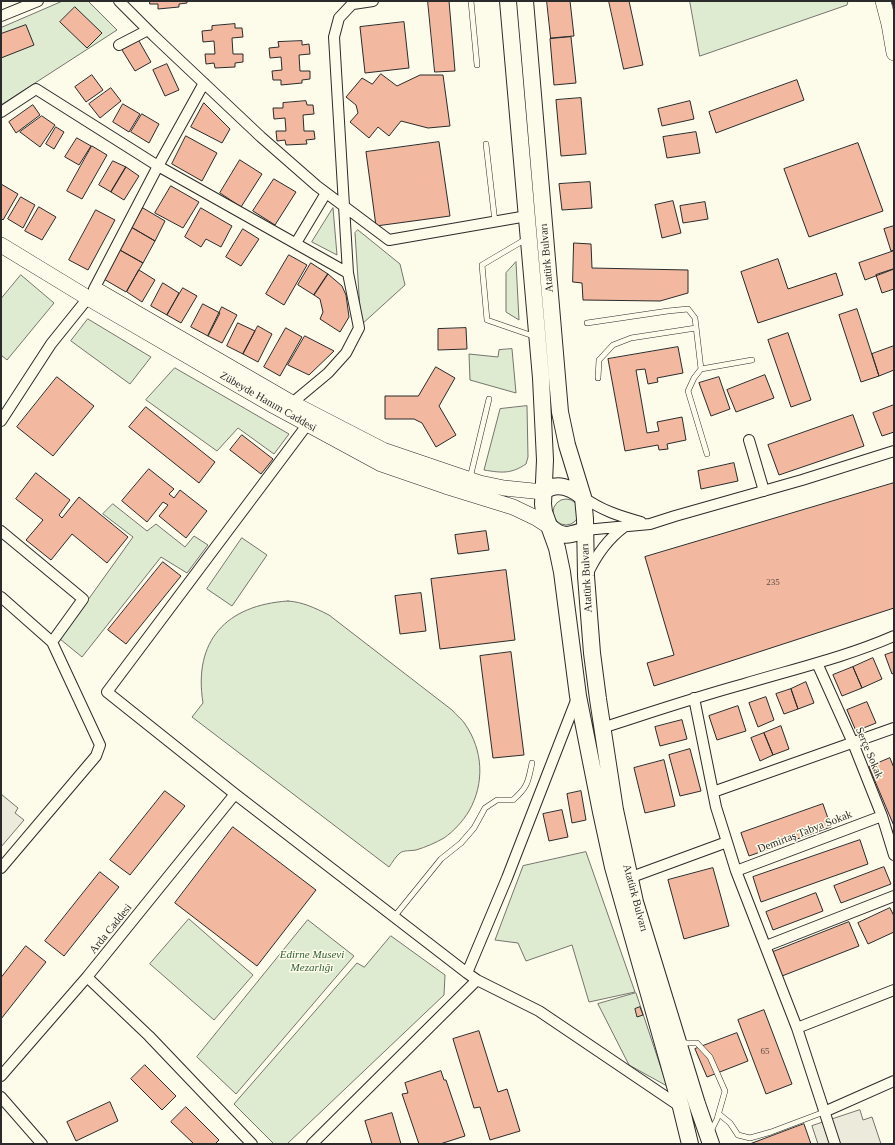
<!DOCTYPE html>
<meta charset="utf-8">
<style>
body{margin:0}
#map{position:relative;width:895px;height:1145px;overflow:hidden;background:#fdfbea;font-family:"Times New Roman",serif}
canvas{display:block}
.frame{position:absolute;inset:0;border:2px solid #2b2b2b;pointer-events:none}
</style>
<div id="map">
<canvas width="895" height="1145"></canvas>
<div class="frame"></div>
</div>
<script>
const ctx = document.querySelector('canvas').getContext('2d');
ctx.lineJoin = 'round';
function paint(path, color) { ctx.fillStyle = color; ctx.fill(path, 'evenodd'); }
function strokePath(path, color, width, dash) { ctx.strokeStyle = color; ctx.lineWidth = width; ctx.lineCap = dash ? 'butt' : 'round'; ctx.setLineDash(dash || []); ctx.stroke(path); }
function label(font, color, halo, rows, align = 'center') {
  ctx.font = font + ' "Times New Roman",serif'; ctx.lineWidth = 3; ctx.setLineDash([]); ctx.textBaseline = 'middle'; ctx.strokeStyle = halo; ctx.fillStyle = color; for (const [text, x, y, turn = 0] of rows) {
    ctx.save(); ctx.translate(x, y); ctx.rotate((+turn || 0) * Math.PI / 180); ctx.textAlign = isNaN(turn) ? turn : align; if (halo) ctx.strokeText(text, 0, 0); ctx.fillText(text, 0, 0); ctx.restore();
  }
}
const green = new Path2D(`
 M 63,1 L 88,1 L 117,30 L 1,105 L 1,28 Z
 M 690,1 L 848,1 L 847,5 L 700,56 Z
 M 333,208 L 337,255 L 312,242 Z
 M 358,230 L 400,264 L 405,285 L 361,325 L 355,233 Z
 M 516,262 L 519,320 L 506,312 L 506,273 Z
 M 21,275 L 54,303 L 7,360 L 1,355 L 1,299 Z
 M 88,319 L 151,357 L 130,384 L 71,341 Z
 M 512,349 L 516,393 L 470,380 L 469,354 L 498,357 L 499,350 Z
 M 175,368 L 289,434 L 274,454 L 238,428 L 217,451 L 146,400 Z
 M 527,406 L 528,457 L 526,464 C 511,474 502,473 484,470 L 500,409 Z
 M553 512a13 13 0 1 1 26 0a13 13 0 1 1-26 0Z
 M 113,504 L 147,531 L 156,524 L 185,547 L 194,536 L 208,545 L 187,573 L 161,557 L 82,657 L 60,639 L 133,537 L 103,514 Z
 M 242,538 L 267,555 L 232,606 L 207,589 Z
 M 288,601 C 303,602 315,608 329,615 L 452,710 C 456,715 462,719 465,724 C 483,750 485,783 469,811 C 463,821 454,831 444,838 C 435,843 426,847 416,850 C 411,851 404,850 400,853 C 396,856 392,863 389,867 L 192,717 L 203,703 C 193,641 226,605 288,601 Z
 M 586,852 L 635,992 L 589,1002 L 572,945 L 526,961 L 518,943 L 495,940 L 523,866 Z
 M 189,919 L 253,975 L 214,1020 L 150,964 Z
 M 308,920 L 354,956 L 236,1094 L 197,1057 Z
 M 391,936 L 445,975 L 444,995 L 287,1144 L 274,1144 L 234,1104 L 357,963 L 364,967 Z
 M 636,993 L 667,1086 L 629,1065 L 598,1004 Z`);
const parking = new Path2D(`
 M 1,794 L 18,808 L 15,813 L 24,820 L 1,847 Z
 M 860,1110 L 863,1120 L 872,1117 L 881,1144 L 818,1144 L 812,1126 Z`);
const building = new Path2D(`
 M 150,1 L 187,1 L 187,3 L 179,4 L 179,7 L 158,9 L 158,4 L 150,4 Z
 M 428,1 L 449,1 L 455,71 L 435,72 Z
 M 547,1 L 570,1 L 574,36 L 551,38 Z
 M 609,1 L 629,1 L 643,65 L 624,69 Z
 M 75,7 L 102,33 L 87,48 L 60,22 Z
 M 404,22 L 409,68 L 365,73 L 360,27 Z
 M 235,24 L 235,28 L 242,28 L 243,37 L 232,38 L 233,54 L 243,54 L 243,62 L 235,63 L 235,67 L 215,68 L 214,63 L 206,64 L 205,54 L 215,54 L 214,41 L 203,42 L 202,31 L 212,30 L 212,26 Z
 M 26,25 L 34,45 L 1,58 L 1,34 Z
 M 571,37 L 576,83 L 554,85 L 550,39 Z
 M 139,41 L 151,62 L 135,71 L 122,50 Z
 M 302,41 L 302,45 L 309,44 L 310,54 L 299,55 L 300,71 L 310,71 L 310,79 L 302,80 L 302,83 L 281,85 L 281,80 L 273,80 L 272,71 L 282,70 L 281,57 L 270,58 L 269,48 L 279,47 L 278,42 Z
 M 167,64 L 179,90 L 165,96 L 153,70 Z
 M 381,74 L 397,86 L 420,75 L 443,75 L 450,126 L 428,128 L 401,121 L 389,136 L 378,127 L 369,138 L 350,122 L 358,113 L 356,105 L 346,97 L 362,78 L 372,84 Z
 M 92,75 L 103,90 L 86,102 L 75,87 Z
 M 797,80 L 804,100 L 716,133 L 709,112 Z
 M 111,88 L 121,101 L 100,118 L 89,104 Z
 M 581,98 L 586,154 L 561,156 L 556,100 Z
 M 306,101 L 307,105 L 313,105 L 314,114 L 303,115 L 304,131 L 314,131 L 315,139 L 306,140 L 307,144 L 286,145 L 285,140 L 277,141 L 276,131 L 286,131 L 285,118 L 274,119 L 273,108 L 283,108 L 283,103 Z
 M 690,101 L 694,119 L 662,126 L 658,109 Z
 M 204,103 L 230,129 L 222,143 L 191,127 Z
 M 123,104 L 140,114 L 129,132 L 113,122 Z
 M 33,105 L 40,115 L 16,133 L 9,122 Z
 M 142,114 L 159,124 L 149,143 L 131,132 Z
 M 42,116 L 55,125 L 40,147 L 20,132 Z
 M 56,127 L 64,132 L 54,149 L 46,144 Z
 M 696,132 L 700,153 L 667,158 L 663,137 Z
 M 186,136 L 217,153 L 202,181 L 172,164 Z
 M 77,138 L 91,146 L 79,165 L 65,157 Z
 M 439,142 L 450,216 L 376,226 L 366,152 Z
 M 858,143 L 883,211 L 809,237 L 784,169 Z
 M 92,146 L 107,155 L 82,199 L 67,191 Z
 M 240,160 L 262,174 L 241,207 L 220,193 Z
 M 113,161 L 126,167 L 111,192 L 99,185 Z
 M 126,167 L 139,176 L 124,200 L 111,192 Z
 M 274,179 L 296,192 L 275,225 L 253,211 Z
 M 590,182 L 592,208 L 562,210 L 559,184 Z
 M 1,184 L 18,194 L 3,220 L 1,218 Z
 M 171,186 L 199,202 L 183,228 L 155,213 Z
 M 21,197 L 35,205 L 23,228 L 8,219 Z
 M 673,201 L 681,233 L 662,238 L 655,205 Z
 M 705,202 L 708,219 L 683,223 L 680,206 Z
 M 39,207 L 56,217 L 42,240 L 25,231 Z
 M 143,208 L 165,221 L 155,241 L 131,227 Z
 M 201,208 L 232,226 L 221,247 L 206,239 L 201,247 L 185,237 Z
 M 96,210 L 115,220 L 88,270 L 69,260 Z
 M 894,226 L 894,250 L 891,251 L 884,229 Z
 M 131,227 L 155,241 L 143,263 L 118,249 Z
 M 243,229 L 259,239 L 241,266 L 226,257 Z
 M 574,243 L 591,244 L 592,268 L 688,270 L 688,293 L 660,301 L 583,300 L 582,283 L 573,282 Z
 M 118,249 L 143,263 L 126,292 L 102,278 Z
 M 894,251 L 894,269 L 865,280 L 859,263 Z
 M 289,255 L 307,265 L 284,305 L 266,294 Z
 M 778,259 L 788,289 L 836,273 L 843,295 L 758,323 L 741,272 Z
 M 311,263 L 328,274 L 314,295 L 298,285 Z
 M 894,269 L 894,289 L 882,293 L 876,275 Z
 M 139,270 L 155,280 L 142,302 L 127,292 Z
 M 328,274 L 342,286 L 346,295 L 349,317 L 340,332 L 320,319 L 323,312 L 320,299 L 314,295 Z
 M 163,283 L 179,293 L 167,315 L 151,306 Z
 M 183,288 L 197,296 L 181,323 L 167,315 Z
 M 203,304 L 220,313 L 208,336 L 191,327 Z
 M 222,307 L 237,315 L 222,343 L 208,336 Z
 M 857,309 L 879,376 L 861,382 L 839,315 Z
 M 238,323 L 255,331 L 243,354 L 227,346 Z
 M 258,326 L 272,334 L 258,362 L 243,354 Z
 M 286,328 L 302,337 L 280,376 L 264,367 Z
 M 466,328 L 467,349 L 438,350 L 438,329 Z
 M 788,333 L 811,400 L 791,407 L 768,340 Z
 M 305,336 L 334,351 L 309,375 L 288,365 Z
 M 894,346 L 894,370 L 879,376 L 872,354 Z
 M 678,347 L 683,373 L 657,378 L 658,382 L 648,384 L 645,369 L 636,370 L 647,433 L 659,431 L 657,422 L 682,417 L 686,440 L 667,444 L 668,449 L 659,450 L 658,445 L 625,451 L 608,359 Z
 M 436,367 L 455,378 L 439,406 L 456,435 L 436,447 L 422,423 L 414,419 L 385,419 L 385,396 L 418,396 Z
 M 765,375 L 774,398 L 736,412 L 727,390 Z
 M 57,377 L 94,406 L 53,456 L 17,427 Z
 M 719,377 L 730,409 L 711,416 L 699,383 Z
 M 894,405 L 894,432 L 882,436 L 873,413 Z
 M 146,407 L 215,462 L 199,483 L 129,427 Z
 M 853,415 L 864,446 L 779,475 L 768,445 Z
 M 242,435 L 273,459 L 261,474 L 230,450 Z
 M 734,463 L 738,481 L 701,489 L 698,471 Z
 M 149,469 L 174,489 L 169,494 L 174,498 L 180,490 L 207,511 L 186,538 L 159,516 L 168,505 L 163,502 L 147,522 L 122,501 Z
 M 36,473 L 70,500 L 59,515 L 62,518 L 79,497 L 128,537 L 107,563 L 72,534 L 51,560 L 26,540 L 43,520 L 16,499 Z
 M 894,483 L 894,608 L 654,686 L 647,663 L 674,655 L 645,557 Z
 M 486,531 L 489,550 L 458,554 L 455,535 Z
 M 163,562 L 181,576 L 126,644 L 108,630 Z
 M 506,570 L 515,640 L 440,649 L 431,579 Z
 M 421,593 L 426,631 L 400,634 L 395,596 Z
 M 511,652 L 524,755 L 493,758 L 480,656 Z
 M 894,652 L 894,673 L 892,674 L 885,655 Z
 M 873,658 L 882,679 L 862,688 L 853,667 Z
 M 853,667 L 862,688 L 842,696 L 833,675 Z
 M 806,682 L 814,703 L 798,709 L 791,689 Z
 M 791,689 L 798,709 L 784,714 L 776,694 Z
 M 766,697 L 774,720 L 758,727 L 749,703 Z
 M 867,702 L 876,723 L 856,731 L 847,710 Z
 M 738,706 L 746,731 L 717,740 L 709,716 Z
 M 682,720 L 687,739 L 660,746 L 655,727 Z
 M 781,726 L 789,749 L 773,755 L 764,733 Z
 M 764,733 L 773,755 L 760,761 L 751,738 Z
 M 690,749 L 701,791 L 680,796 L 669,755 Z
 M 890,758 L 894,768 L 894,826 L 869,767 Z
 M 664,760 L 675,806 L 645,813 L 634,768 Z
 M 165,791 L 185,806 L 130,875 L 110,860 Z
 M 581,791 L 586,820 L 572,823 L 567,794 Z
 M 823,804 L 831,827 L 749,856 L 741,833 Z
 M 562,810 L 568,837 L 549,841 L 543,814 Z
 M 233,827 L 316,890 L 257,966 L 175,903 Z
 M 860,840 L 868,864 L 761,902 L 753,877 Z
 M 884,867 L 891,884 L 841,903 L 834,886 Z
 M 713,868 L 729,926 L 684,939 L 668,880 Z
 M 100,872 L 119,887 L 64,956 L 45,941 Z
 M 816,893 L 823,911 L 773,930 L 766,912 Z
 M 890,908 L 894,916 L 894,932 L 868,944 L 858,923 Z
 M 849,922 L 859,946 L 782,976 L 773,952 Z
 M 26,946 L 46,962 L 1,1019 L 1,978 Z
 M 640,1007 L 643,1015 L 637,1017 L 635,1009 Z
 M 764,1010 L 792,1084 L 766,1094 L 738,1020 Z
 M 479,1031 L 498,1092 L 507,1089 L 520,1131 L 490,1140 L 480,1107 L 474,1108 L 453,1039 Z
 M 737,1033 L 748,1061 L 707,1077 L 695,1049 Z
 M 145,1065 L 176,1096 L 162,1110 L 131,1079 Z
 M 441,1071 L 444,1080 L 446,1080 L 465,1136 L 440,1144 L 419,1144 L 402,1094 L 408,1093 L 405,1083 Z
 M 110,1102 L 118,1121 L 76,1141 L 67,1122 Z
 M 186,1107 L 219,1140 L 215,1144 L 194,1144 L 171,1122 Z
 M 392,1113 L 401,1144 L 372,1144 L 365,1121 Z
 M 804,1124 L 811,1144 L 750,1144 Z`);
const lane = new Path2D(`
 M 471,1 L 477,65
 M 486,144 L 495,222
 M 526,239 L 482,265 L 487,320 L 536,337
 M 587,323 L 668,311 L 688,309 L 695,318 L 701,369
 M 598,378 L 599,360 L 613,345 L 631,338 L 696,328
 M 707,454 L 688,391 L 694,378 L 701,369 L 752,360
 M 470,478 L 489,399
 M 394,917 L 441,859 L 461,843 L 474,828 L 485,808 L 497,800 L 513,800 C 528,787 528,782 532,763
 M 682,1043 L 697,1043 L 710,1057 L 725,1091 L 717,1119 L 711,1131
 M 719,1114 L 730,1123 L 738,1135 L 750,1138 L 771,1132 L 824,1112`);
const street = new Path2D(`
 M 119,1 L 154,36 L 261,137 L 317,186 L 389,240 L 527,216
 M 353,4 L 373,1
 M 1,16 L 38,1
 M 119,45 L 148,30
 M 1,112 L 36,89 L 158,166 L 348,273
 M 296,243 L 326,193
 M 94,289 L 158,166 L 204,83
 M 292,403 L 328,373 L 346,353 L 359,328 L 348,273 L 334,37 L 339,18 L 355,1
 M 1,421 L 51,344 L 88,298
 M 307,425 L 107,692 L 235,794 L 467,973 L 477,980 L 539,1011 L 681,1107
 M 749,440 L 764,491
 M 583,497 C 601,510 619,516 641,522
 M 585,530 L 650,524 L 675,516 L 802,480 L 894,451
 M 1,531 L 83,599 L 52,642
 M 588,573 C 597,554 608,539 624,527
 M 1,597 L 52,642 L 100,745 L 96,756 L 1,868
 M 817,663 L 853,743 L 882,816 L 894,855
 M 694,698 L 716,807 L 727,842 L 736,871 L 797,1028 L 835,1144
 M 602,728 C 649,713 696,697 744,684 C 794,669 846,657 894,636
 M 713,792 L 894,728
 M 736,871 L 882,816
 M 629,878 L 727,842
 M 766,946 L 894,896
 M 467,973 L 507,878 L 577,698
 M 87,977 L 149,1036 L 252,1144
 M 797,1028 L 894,990
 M 1,1076 L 87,977 L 235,794
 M 1,1097 L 42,1144
 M 824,1112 L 894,1081
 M 312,1144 L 477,980`);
const secondary = new Path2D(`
 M 883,1 L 889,24 L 894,53
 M 1,245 L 88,298 L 274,406 L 381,464 L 445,486 L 513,507 L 536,518 L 550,527
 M 100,292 L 292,403 L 383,450 L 480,483 L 504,488 L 543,492`);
const primary = new Path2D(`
 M 508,1 L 541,378 L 545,460 L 543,504 L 544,512 L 557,548 L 562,572 L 578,696 L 601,812 L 613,867 L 681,1107 L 690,1144
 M 525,1 L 560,412 L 567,445 L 583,497 L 585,519 L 586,576 L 592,653 L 598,699 L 615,810 L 635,902 L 697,1104 L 711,1144
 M 543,492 C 556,481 572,488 583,497
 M 550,527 C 563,539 570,535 585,530`);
const wall = new Path2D(`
 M 892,1 L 894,7`);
const numberNames = [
 ["235",773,583],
 ["65",765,1052]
];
const streetNames = [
 ["Atatürk Bulvarı",547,258,-95],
 ["Zübeyde Hanım Caddesi",268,402,30],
 ["Atatürk Bulvarı",587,578,-93],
 ["Serçe Sokak",869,753,67],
 ["Demirtaş Tabya Sokak",805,832,-21],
 ["Atatürk Bulvarı",635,898,75],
 ["Arda Caddesi",111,929,-51]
];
const parkNames = [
 ["Edirne Musevi",312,955],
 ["Mezarlığı",312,968]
];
paint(green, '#deebd1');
strokePath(green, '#74746e', 1);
paint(parking, '#eceadb');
strokePath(parking, '#74746e', 1);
paint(building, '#f2b8a0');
strokePath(building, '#2b2b2b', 1);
strokePath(lane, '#2b2b2b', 6);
strokePath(street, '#2b2b2b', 12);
strokePath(secondary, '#2b2b2b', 16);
strokePath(primary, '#2b2b2b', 18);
strokePath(lane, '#fdfbea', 5);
strokePath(street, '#fdfbea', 10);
strokePath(secondary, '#fdfbea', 15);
strokePath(primary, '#fdfbea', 16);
strokePath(wall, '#2b2b2b', 2);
label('9px', '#5d4e48', null, numberNames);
label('11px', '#2b2b2b', '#fdfbea', streetNames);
label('italic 11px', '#34623c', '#fdfbea', parkNames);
</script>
